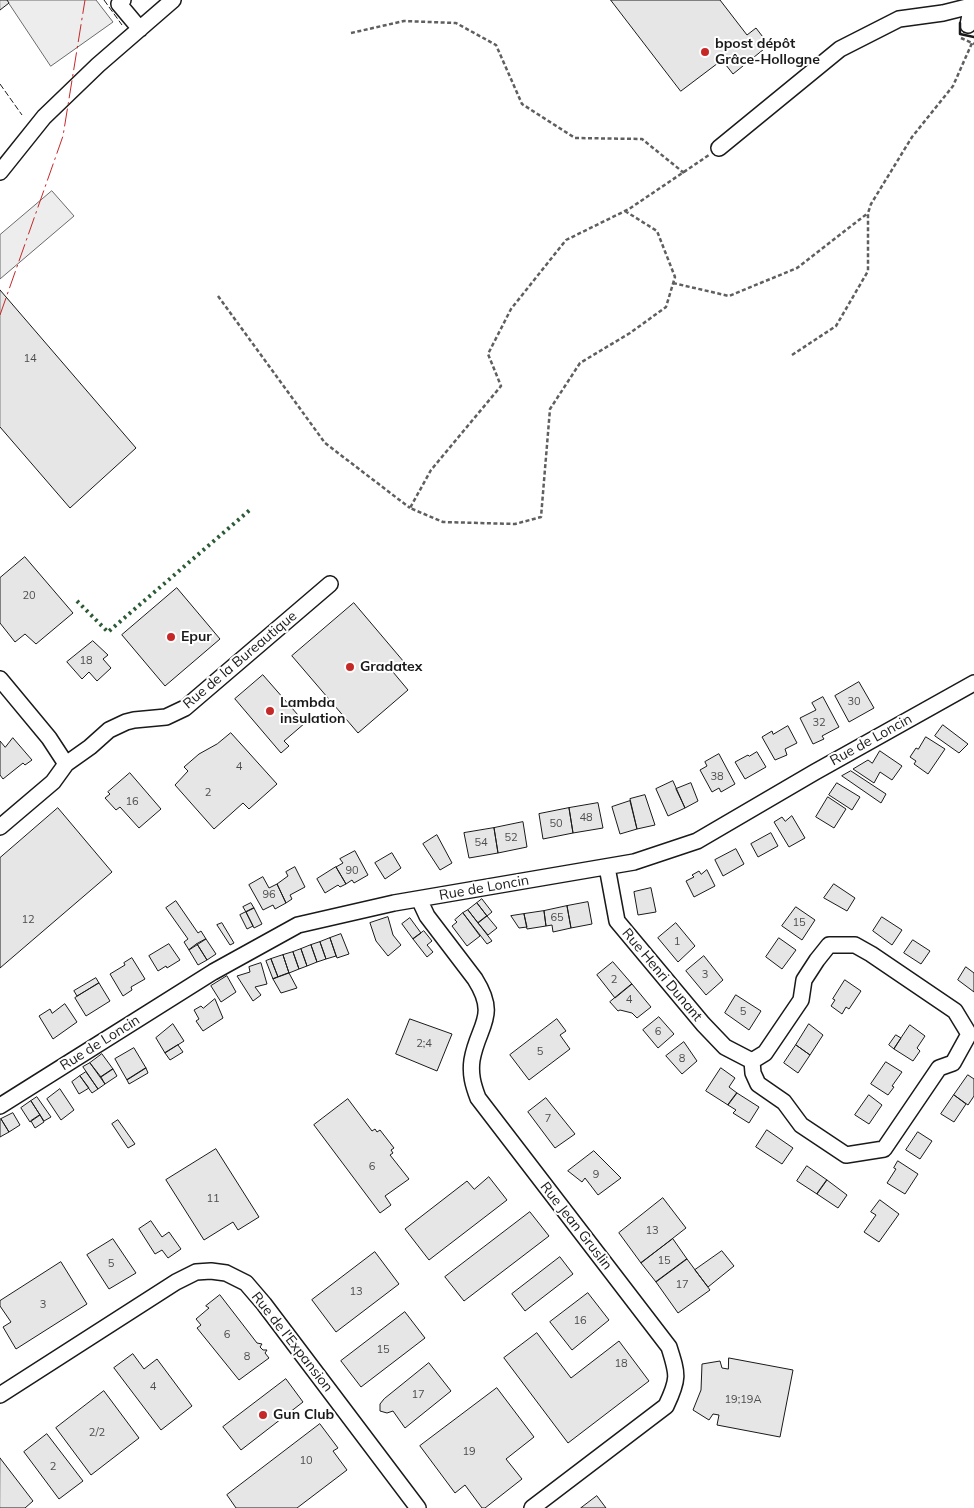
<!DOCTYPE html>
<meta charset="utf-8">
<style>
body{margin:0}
canvas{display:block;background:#fff}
</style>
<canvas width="974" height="1508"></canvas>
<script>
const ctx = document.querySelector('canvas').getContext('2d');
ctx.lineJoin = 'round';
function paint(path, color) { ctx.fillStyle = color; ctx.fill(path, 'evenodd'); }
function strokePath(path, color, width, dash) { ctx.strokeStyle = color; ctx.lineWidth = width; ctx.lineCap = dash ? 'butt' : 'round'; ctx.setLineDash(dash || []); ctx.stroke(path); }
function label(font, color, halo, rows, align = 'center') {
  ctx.font = font + ' Mulish,sans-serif'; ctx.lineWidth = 4; ctx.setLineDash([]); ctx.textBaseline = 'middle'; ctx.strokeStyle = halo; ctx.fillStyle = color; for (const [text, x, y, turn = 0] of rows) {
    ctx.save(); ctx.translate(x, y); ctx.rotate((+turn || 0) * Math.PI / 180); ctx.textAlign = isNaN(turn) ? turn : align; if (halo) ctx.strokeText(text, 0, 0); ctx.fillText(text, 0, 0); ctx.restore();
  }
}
const built = new Path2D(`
 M 7,0 L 96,0 L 113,22 L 51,66 Z
 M 52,191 L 74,216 L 0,279 L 0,235 Z`);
const building = new Path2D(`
 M 0,0 L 7,0 L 9,3 L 0,10 Z
 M 611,0 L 720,0 L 747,35 L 756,28 L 769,45 L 733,74 L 722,60 L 681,91 Z
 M 0,290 L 136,448 L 70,508 L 0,427 Z
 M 25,557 L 73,613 L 36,644 L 25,634 L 15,642 L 0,623 L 0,578 Z
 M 177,588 L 220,639 L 165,686 L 122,635 Z
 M 354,603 L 404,662 L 393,672 L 408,690 L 358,733 L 292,656 Z
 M 93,641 L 108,655 L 103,659 L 111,668 L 97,681 L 89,672 L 82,679 L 67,662 Z
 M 263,675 L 305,723 L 284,741 L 289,746 L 281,753 L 235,699 Z
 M 859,682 L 874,708 L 849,722 L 835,696 Z
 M 823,697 L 839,727 L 822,736 L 824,739 L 813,744 L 800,718 L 816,710 L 812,703 Z
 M 943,725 L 968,744 L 959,753 L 935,736 Z
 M 788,726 L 797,743 L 785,749 L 787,755 L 775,760 L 762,737 L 772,731 L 773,734 Z
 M 231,733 L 277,784 L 249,809 L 243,803 L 214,829 L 175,785 L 188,771 L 184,767 L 199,754 L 217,744 Z
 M 926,737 L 945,749 L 928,774 L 914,764 L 916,761 L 910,757 L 916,748 L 918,749 Z
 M 13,738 L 32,760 L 25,765 L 23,763 L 3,779 L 0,775 L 0,741 L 5,747 Z
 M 880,751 L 902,766 L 892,780 L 880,772 L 874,783 L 853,769 L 868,760 L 872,763 Z
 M 757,752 L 766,767 L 745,779 L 735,762 L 748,755 L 749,756 Z
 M 719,754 L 735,784 L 721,792 L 719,788 L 712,792 L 700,770 L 707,766 L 705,762 Z
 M 851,771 L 886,794 L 881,803 L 842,776 Z
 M 130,773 L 161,809 L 139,828 L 120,807 L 116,810 L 105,798 L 110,794 L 108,792 Z
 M 673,781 L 685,808 L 668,816 L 656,789 Z
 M 691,783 L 698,801 L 685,808 L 676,789 Z
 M 837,783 L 860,797 L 852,810 L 829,795 Z
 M 645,795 L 655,825 L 637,829 L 630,799 Z
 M 828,797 L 846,809 L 834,828 L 816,817 Z
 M 630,801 L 637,829 L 620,834 L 612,807 Z
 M 598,803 L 603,828 L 573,833 L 569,808 Z
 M 58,808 L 112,872 L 0,968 L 0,858 Z
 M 569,808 L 573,833 L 543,839 L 539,814 Z
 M 792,816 L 805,838 L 789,847 L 774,822 L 782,817 L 785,821 Z
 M 523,822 L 527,847 L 498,853 L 494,828 Z
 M 494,828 L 498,853 L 469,858 L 464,833 Z
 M 771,833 L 778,846 L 758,857 L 751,844 Z
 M 437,835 L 452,863 L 440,870 L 423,844 Z
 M 736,849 L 744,864 L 723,876 L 715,860 Z
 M 355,851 L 368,875 L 354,883 L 352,880 L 346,884 L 336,867 L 343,863 L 340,859 Z
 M 392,853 L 401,868 L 385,879 L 375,863 Z
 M 295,867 L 305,887 L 290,895 L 292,899 L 286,903 L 277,884 L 288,876 L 286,872 Z
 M 336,867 L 346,884 L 340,887 L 338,885 L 325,893 L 317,879 Z
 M 707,870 L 715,886 L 694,897 L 686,881 L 694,877 L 692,875 L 699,871 L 701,874 Z
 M 263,877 L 269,888 L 277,884 L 286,903 L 275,909 L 273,905 L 263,910 L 249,885 Z
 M 834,884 L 855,898 L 847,911 L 824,898 Z
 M 651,888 L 656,912 L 638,915 L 634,892 Z
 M 482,899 L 492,912 L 487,916 L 477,903 Z
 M 176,901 L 198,933 L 201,931 L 206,939 L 189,950 L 184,942 L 188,939 L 166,908 Z
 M 588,902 L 592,924 L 571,928 L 567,906 Z
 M 251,903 L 254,908 L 246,912 L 243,907 Z
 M 477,903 L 487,916 L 478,923 L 468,910 Z
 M 567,906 L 571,928 L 553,932 L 552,925 L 546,926 L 544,911 Z
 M 796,907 L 815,920 L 802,940 L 782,926 Z
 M 254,908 L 262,924 L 254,928 L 246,912 Z
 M 468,910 L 492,941 L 487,944 L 463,913 Z
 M 544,911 L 546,926 L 527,929 L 524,914 Z
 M 246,912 L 253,926 L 247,929 L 240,915 Z
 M 463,913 L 480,936 L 467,946 L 452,926 L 457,922 L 455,920 Z
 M 524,914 L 527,927 L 519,928 L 511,916 Z
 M 487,916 L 497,928 L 488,935 L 478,923 Z
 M 388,917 L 393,935 L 401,945 L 388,956 L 376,941 L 370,923 Z
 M 882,917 L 902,930 L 892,945 L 873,931 Z
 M 410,918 L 421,933 L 413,939 L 402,924 Z
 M 222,923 L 234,943 L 230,945 L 217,925 Z
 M 676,923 L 695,946 L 678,962 L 658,938 Z
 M 424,931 L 432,941 L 427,945 L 433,952 L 427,957 L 413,939 Z
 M 341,934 L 349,954 L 337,958 L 330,938 Z
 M 330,938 L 336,956 L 326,959 L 320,942 Z
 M 779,938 L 796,950 L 782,969 L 766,957 Z
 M 206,939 L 216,954 L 207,960 L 197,944 Z
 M 913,940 L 930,951 L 921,964 L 904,953 Z
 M 320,942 L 326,959 L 317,962 L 311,945 Z
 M 169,944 L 180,960 L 167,968 L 166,966 L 158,971 L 149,956 Z
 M 197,944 L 207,960 L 198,965 L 189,950 Z
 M 311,945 L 317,962 L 307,966 L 301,949 Z
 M 301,949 L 307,966 L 299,969 L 293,952 Z
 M 293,952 L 299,969 L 289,973 L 283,955 Z
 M 283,955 L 289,973 L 278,977 L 271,959 Z
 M 704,956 L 723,980 L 706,995 L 686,971 Z
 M 132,958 L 145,979 L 131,987 L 132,990 L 123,996 L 110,974 L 125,965 L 124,963 Z
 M 271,959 L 278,977 L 273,979 L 266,961 Z
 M 613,962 L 632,984 L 615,998 L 597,975 Z
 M 261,963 L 267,984 L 255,987 L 261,995 L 253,1001 L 237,976 L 250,972 L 249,967 Z
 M 966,967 L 974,973 L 974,992 L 958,980 Z
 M 289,973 L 297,988 L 281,993 L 273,979 Z
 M 227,976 L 236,992 L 221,1002 L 211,986 Z
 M 96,978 L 99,983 L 77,996 L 74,991 Z
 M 845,980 L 861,991 L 849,1009 L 846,1007 L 842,1014 L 831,1006 L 835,1000 L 833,999 Z
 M 99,983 L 110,1001 L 86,1016 L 75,998 Z
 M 632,984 L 651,1007 L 637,1018 L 632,1013 L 620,1010 L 618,1011 L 610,1002 Z
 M 736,995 L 761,1011 L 749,1030 L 725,1013 Z
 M 215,999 L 223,1018 L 203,1031 L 196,1021 L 199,1019 L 194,1010 L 201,1006 L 203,1008 Z
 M 65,1004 L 77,1022 L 53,1039 L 39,1016 L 50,1009 L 52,1013 Z
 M 659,1017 L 674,1034 L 658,1048 L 643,1030 Z
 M 410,1019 L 452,1034 L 437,1071 L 396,1054 Z
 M 557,1019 L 566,1031 L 560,1035 L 570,1049 L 529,1080 L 510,1055 Z
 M 173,1024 L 184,1041 L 165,1053 L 156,1038 Z
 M 809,1024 L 823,1035 L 810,1055 L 796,1045 Z
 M 910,1025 L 925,1036 L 917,1048 L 920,1051 L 913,1061 L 894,1049 Z
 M 896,1035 L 901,1038 L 894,1049 L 889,1045 Z
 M 684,1042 L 697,1061 L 682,1074 L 666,1056 Z
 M 178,1045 L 183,1052 L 170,1060 L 165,1053 Z
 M 796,1045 L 810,1055 L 798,1073 L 784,1063 Z
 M 134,1048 L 146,1068 L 127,1080 L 115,1059 Z
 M 102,1054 L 113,1069 L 101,1077 L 90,1063 Z
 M 886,1062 L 902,1072 L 892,1086 L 894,1087 L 888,1095 L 871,1084 Z
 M 90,1063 L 105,1084 L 98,1089 L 83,1067 Z
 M 146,1068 L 148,1073 L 129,1084 L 127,1080 Z
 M 721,1068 L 735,1078 L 729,1087 L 737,1093 L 728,1105 L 706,1091 Z
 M 113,1069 L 117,1076 L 105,1084 L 101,1077 Z
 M 86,1072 L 98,1089 L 92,1093 L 80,1076 Z
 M 968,1075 L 974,1079 L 974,1096 L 968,1105 L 954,1095 Z
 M 80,1076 L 89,1088 L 79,1094 L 72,1082 Z
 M 60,1089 L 74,1110 L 61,1120 L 47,1099 Z
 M 737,1093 L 759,1107 L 749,1123 L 733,1113 L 736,1110 L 728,1105 Z
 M 869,1095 L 882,1105 L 869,1124 L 855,1115 Z
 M 954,1095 L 966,1104 L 954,1122 L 941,1114 Z
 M 37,1097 L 51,1117 L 44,1121 L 31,1101 Z
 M 546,1098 L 575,1134 L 555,1148 L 528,1112 Z
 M 348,1099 L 372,1131 L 375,1129 L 377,1132 L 380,1130 L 394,1148 L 391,1150 L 393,1153 L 390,1155 L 409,1179 L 385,1196 L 391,1205 L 380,1213 L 314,1125 Z
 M 31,1101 L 40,1115 L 30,1122 L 21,1108 Z
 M 13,1113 L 20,1125 L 9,1132 L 1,1119 Z
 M 40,1115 L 44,1122 L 35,1128 L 31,1121 Z
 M 1,1119 L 9,1132 L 0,1137 L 0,1120 Z
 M 118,1120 L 135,1144 L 128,1148 L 112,1124 Z
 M 767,1130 L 793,1148 L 782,1164 L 756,1147 Z
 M 918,1132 L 932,1141 L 920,1159 L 906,1150 Z
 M 216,1149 L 259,1217 L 238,1230 L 233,1222 L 204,1240 L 166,1180 Z
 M 594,1151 L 621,1178 L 598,1195 L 585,1178 L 582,1182 L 568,1171 Z
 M 898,1161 L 918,1174 L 905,1194 L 887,1183 L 896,1169 L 894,1168 Z
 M 807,1166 L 827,1180 L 817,1194 L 797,1181 Z
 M 489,1177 L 507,1200 L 429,1260 L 405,1229 L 467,1181 L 474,1189 Z
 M 827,1180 L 847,1195 L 838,1208 L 817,1194 Z
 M 663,1198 L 686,1228 L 641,1263 L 619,1233 Z
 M 880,1200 L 899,1214 L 879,1242 L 864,1232 L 876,1215 L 871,1212 Z
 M 530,1212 L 549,1236 L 464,1301 L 445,1277 Z
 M 151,1221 L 162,1237 L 169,1232 L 181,1249 L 168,1258 L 162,1250 L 155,1254 L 139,1229 Z
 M 113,1239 L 136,1273 L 109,1289 L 87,1255 Z
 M 673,1239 L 687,1259 L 656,1282 L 641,1263 Z
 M 722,1251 L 734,1266 L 708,1287 L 695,1270 Z
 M 375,1252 L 399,1284 L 336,1332 L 312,1300 Z
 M 560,1257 L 573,1274 L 525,1311 L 512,1294 Z
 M 687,1259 L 710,1290 L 678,1313 L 656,1282 Z
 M 61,1262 L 87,1304 L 16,1349 L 3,1327 L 11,1322 L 0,1306 L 0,1301 Z
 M 588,1293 L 609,1320 L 572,1350 L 550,1322 Z
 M 220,1295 L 257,1343 L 262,1344 L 260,1347 L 263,1350 L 267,1350 L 265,1353 L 269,1358 L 239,1380 L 197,1328 L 201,1325 L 196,1319 L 209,1308 L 206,1306 Z
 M 405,1312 L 425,1338 L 361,1387 L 341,1361 Z
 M 537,1333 L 571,1378 L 619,1341 L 649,1381 L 568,1443 L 504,1358 Z
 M 133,1354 L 144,1369 L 157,1359 L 192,1406 L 161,1430 L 114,1368 Z
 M 729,1358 L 793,1370 L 780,1437 L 717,1425 L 719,1415 L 713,1414 L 709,1420 L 693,1410 L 701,1390 L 702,1364 L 720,1361 L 722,1368 L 728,1369 Z
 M 429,1363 L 451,1391 L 405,1428 L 393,1411 L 387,1413 L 380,1411 L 380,1404 L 384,1399 Z
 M 286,1379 L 303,1402 L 241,1450 L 223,1427 Z
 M 497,1388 L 534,1437 L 506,1459 L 522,1479 L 485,1508 L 482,1508 L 465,1485 L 455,1493 L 420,1446 Z
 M 104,1391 L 139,1438 L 91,1475 L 56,1428 Z
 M 320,1424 L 338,1448 L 333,1451 L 347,1470 L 297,1508 L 236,1508 L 227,1495 Z
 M 47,1434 L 83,1481 L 59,1499 L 24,1452 Z
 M 0,1458 L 33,1501 L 25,1508 L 0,1508 Z
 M 597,1496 L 606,1508 L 581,1508 Z`);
const path = new Path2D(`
 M 351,33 L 404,21 L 456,23 L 496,45 L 522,104 L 575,138 L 642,139 L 684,173
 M 961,38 L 974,44
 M 625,211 L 657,231 L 675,277 L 666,307 L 630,333 L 580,363 L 550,409 L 541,517 L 515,524 L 443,522 L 410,508 L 431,470 L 501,386 L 488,354 L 511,309 L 566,240 L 629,209 L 709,155
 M 673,283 L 729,296 L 797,268 L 868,213
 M 218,296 L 325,443 L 410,508
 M 792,355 L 836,326 L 868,271 L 868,213 L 871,204 L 912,137 L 953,86 L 972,43`);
const minor = new Path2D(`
 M 123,0 L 119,4 L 140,29
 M 968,25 L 973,0
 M 719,148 L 840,49 L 899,19 L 943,13 L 971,6
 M 0,172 L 44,117 L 98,65 L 173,0
 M 0,679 L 49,738 L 66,764 L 53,782 L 0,827
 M 66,764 L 90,747 L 109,730 L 126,722 L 134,720 L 166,717 L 185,708 L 330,584
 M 607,867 L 617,921 L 703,1024 L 725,1047 L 752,1061
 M 419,899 L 427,916 L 475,979 C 499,1017 478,1025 472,1060 C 470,1074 473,1085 478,1098 L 669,1347 C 678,1375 679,1379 666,1406 L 532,1508
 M 829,945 L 855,945 L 871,954 L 955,1011 L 969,1034 L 953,1063 L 939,1068 L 884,1149 L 846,1155 L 801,1125 L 784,1102 L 758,1084 L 753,1073 L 752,1061 L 765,1053 L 801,1000 L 804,980 L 817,960 Z
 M 0,1106 L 213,972 L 298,925 L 394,903 L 634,862 L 697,841 L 815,772 L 974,683
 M 0,1395 L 176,1282 L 196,1272 L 211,1271 L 226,1273 L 246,1283 L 264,1304 L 418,1508`);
const hedge = new Path2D(`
 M 77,601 L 108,632 L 251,509`);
const fence = new Path2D(`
 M 104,0 L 122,25
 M 0,84 L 22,115`);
const wall = new Path2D(`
 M 960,23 L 960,34 L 974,37`);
const power = new Path2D(`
 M 0,315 L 63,136 L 85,0`);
const markers = [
 [705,52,5,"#c62828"],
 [171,637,5,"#c62828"],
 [350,667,5,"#c62828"],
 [270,711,5,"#c62828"],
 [263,1415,5,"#c62828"]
];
const numberNames = [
 ["14",30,359],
 ["20",29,596],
 ["18",86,661],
 ["30",854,702],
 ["32",819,723],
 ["4",239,767],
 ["38",717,777],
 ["2",208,793],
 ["16",132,802],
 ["48",586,818],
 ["50",556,824],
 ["52",511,838],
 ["54",481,843],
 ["90",352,871],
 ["96",269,895],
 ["65",557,918],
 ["12",28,920],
 ["15",799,923],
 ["1",677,942],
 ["3",705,975],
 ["2",614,980],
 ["4",629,1000],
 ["5",743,1012],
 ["6",658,1032],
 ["2;4",424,1044],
 ["5",540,1052],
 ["8",682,1059],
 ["7",548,1119],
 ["6",372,1167],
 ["9",596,1175],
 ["11",213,1199],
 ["13",652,1231],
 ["15",664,1261],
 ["5",111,1264],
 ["17",682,1285],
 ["13",356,1292],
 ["3",43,1305],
 ["16",580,1321],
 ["6",227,1335],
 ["15",383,1350],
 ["8",247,1357],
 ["18",621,1364],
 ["4",153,1387],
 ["17",418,1395],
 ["19;19A",743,1400],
 ["2/2",97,1433],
 ["19",469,1452],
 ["10",306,1461],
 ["2",53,1467]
];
const poiNames = [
 ["bpost dépôt",715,44],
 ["Grâce-Hollogne",715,60],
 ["Epur",181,637],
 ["Gradatex",360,667],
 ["Lambda",280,703],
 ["insulation",280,719],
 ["Gun Club",273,1415]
];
const streetNames = [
 ["Rue de la Bureautique",240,660,-40],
 ["Rue de Loncin",871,740,-29],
 ["Rue de Loncin",484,888,-10],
 ["Rue Henri Dunant",662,975,50],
 ["Rue de Loncin",100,1043,-32],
 ["Rue Jean Gruslin",576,1226,52],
 ["Rue de l'Expansion",292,1342,52]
];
paint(built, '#ededed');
strokePath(built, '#6a6a6a', 1);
paint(building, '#e6e6e6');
strokePath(building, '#1a1a1a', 1);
strokePath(minor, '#1a1a1a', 18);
strokePath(path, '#5f5f5f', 2.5, [4, 2.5]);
strokePath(minor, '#fff', 15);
strokePath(hedge, '#2b5a34', 4, [2.5, 4]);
strokePath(fence, '#1a1a1a', 1, [6, 2.5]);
strokePath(wall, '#1a1a1a', 2.5);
strokePath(power, '#c62828', 1, [18, 4, 2.5, 4]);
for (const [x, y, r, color] of markers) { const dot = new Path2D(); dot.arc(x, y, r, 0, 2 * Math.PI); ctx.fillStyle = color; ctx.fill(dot); strokePath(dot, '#fff', 2); }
label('11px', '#4d4d4d', null, numberNames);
label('bold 14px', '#1a1a1a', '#fff', poiNames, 'left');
label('14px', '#1a1a1a', '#fff', streetNames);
</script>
